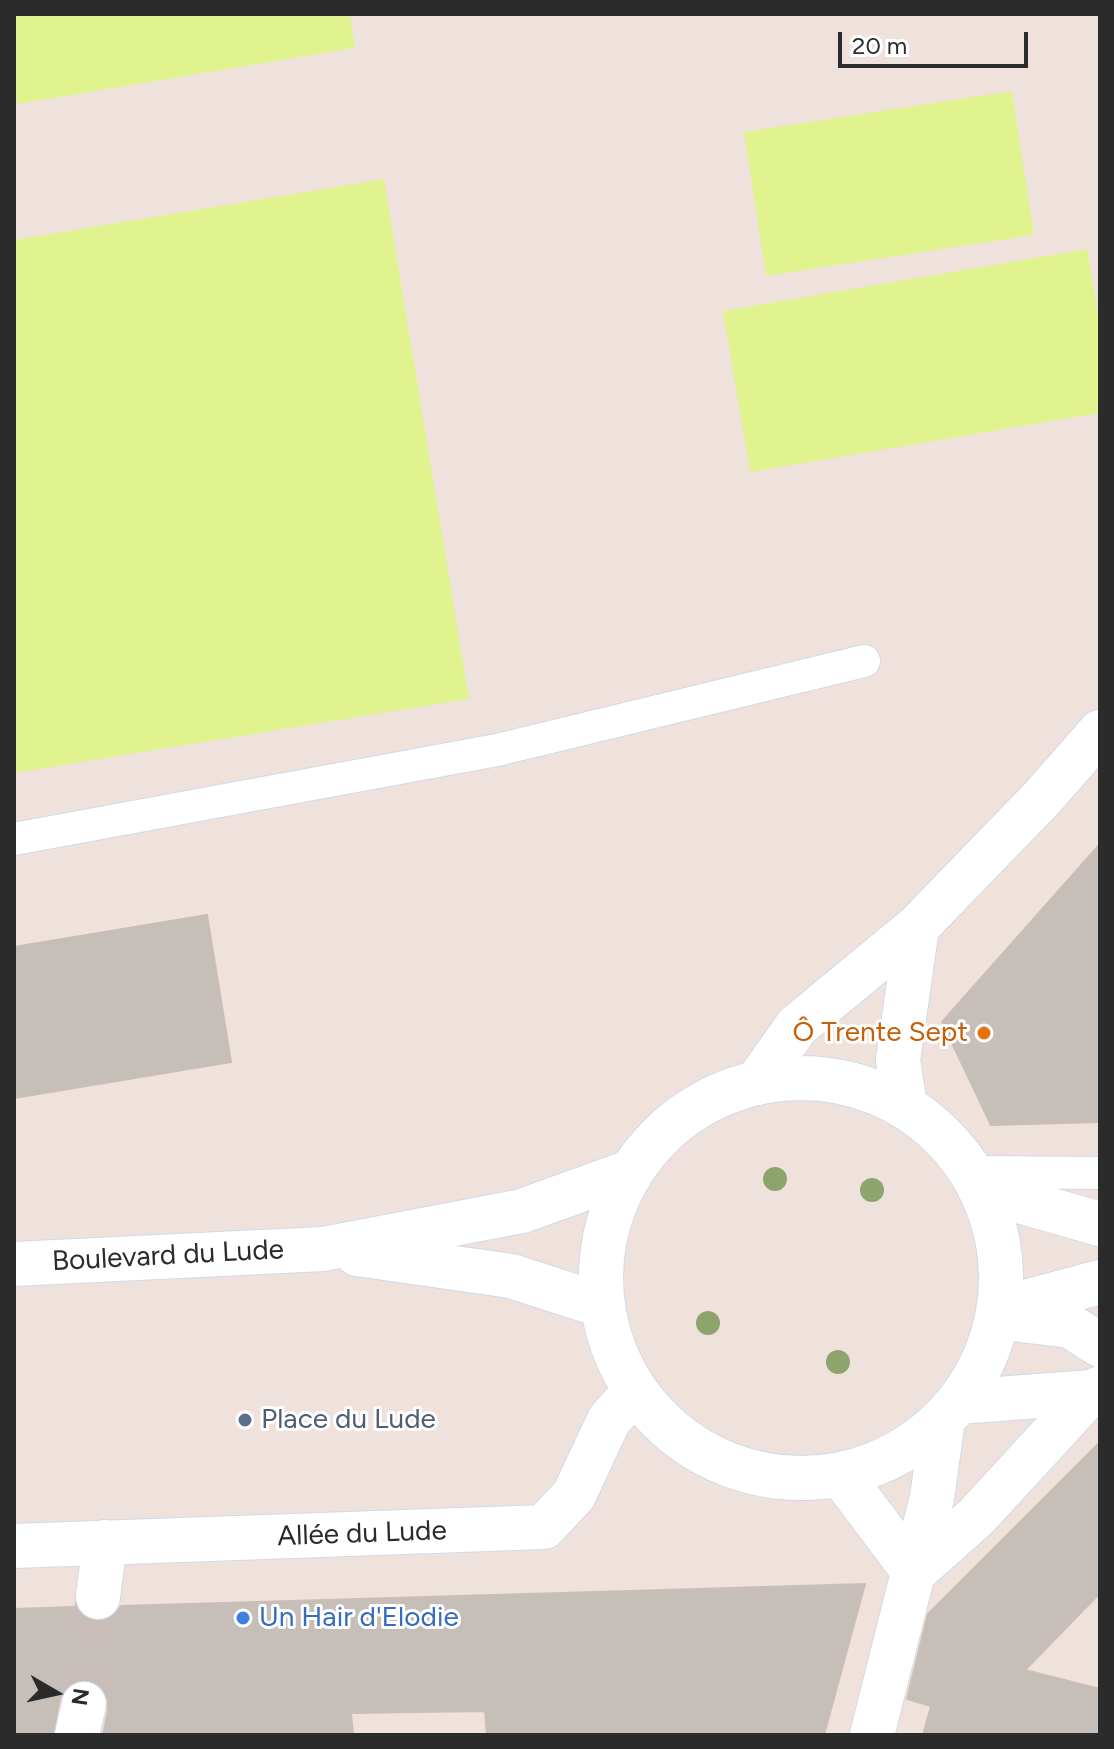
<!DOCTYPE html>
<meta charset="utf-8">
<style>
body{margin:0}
#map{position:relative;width:1114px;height:1749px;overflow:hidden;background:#efe2dc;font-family:Figtree,sans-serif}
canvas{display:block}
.frame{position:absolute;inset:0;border:16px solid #2b2b2b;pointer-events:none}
.north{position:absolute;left:16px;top:1653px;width:80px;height:80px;-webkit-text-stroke:6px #fff;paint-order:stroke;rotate:99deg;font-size:22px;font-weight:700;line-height:32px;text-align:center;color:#2b2b2b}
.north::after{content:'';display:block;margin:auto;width:28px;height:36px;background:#2b2b2b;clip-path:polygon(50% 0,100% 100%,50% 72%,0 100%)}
.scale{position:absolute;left:838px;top:32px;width:190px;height:36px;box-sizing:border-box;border:4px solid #2b2b2b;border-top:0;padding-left:10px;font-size:24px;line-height:28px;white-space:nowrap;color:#2b2b2b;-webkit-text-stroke:6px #fff;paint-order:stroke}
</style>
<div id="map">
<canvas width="1114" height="1749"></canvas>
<div class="frame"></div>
<div class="north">N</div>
<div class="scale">20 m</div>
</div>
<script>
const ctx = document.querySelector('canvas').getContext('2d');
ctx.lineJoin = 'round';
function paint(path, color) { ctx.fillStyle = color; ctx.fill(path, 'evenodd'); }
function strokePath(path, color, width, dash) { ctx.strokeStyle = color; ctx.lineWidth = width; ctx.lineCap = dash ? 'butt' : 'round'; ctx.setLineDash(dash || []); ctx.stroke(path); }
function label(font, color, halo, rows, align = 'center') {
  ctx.font = font + ' Figtree,sans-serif'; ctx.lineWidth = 6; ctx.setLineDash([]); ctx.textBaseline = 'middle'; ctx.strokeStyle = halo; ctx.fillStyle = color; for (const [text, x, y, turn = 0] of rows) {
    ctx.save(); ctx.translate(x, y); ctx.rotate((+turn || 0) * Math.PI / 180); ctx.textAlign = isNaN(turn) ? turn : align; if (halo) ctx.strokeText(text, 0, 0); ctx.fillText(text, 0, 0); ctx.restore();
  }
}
const pitch = new Path2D(`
 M 14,14 L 350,14 L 355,48 L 18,104 L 14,84 Z
 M 1012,91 L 1034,235 L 766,276 L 744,132 Z
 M 384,179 L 469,699 L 14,773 L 14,240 Z
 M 1087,249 L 1100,325 L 1100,413 L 750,472 L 723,311 Z`);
const building = new Path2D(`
 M 1100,844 L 1100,1122 L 991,1125 L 942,1022 Z
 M 207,915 L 231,1062 L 14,1098 L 14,947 Z
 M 1100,1442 L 1100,1593 L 1025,1670 L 1100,1689 L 1100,1735 L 923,1735 L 931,1706 L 907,1699 L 928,1614 Z
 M 865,1584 L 824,1735 L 487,1735 L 485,1711 L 351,1713 L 353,1735 L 103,1735 L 108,1710 L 108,1697 L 100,1685 L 89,1680 L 76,1680 L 65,1688 L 60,1698 L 53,1735 L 14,1735 L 14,1609 L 75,1607 L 84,1617 L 96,1622 L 108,1620 L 117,1613 L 121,1606 Z`);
const streetTunnel = new Path2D(`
 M 84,1704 L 98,1597`);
const lane = new Path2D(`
 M 14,839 L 497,750 L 864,661
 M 970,1172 L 1100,1173`);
const street = new Path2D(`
 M 841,1475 L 914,1572
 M 14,1546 L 544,1527 L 574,1495 L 609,1420 L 635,1391
 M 914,1572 L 976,1517 L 1091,1392
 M 98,1597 L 105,1542
 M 77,1735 L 84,1704
 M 872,1735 L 932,1498 L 943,1419`);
const secondary = new Path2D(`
 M601 1278a200 200 0 1 1 400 0a200 200 0 1 1-400 0Z
 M 758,1081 L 797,1026 L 917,927 L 1042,798 L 1100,732
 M 905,1106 L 898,1060 L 917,927
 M 981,1190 L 1100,1224
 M 357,1254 L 511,1276 L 601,1305
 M 14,1264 L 323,1249 L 522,1211 L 630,1172
 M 999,1309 L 1100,1282
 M 997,1317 L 1070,1326 L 1100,1345
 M 958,1402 L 1091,1392 L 1100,1388`);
const trees = [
 [775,1179],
 [872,1190],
 [708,1323],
 [838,1362]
];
const markers = [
 [984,1033,8,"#e8710a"],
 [245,1420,8,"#5c6f8a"],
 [243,1618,8,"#3f7fe0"]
];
const foodNames = [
 ["Ô Trente Sept",968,1033]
];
const streetNames = [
 ["Boulevard du Lude",168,1256,-3],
 ["Allée du Lude",362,1534,-2]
];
const serviceNames = [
 ["Place du Lude",261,1420]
];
const shopNames = [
 ["Un Hair d'Elodie",259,1618]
];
paint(pitch, '#e0f38e');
paint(building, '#c6beb8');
strokePath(building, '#cabeb5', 2);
strokePath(streetTunnel, '#c8bdb9', 44, [44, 22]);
strokePath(lane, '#d1dae6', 34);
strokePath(street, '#d1dae6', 46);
strokePath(secondary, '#d1dae6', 46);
strokePath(lane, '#fff', 32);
strokePath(street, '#fff', 44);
strokePath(secondary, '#fff', 44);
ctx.fillStyle = '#8da46d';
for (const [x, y] of trees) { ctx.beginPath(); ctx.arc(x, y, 12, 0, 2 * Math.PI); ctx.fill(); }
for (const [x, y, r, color] of markers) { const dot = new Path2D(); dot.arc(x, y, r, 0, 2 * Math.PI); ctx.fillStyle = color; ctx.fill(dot); strokePath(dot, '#fff', 3); }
label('28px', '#c56008', '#fff', foodNames, 'right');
label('28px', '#2b2b2b', '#fff', streetNames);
label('28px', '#4e5e75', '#fff', serviceNames, 'left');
label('28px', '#366cbe', '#fff', shopNames, 'left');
</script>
